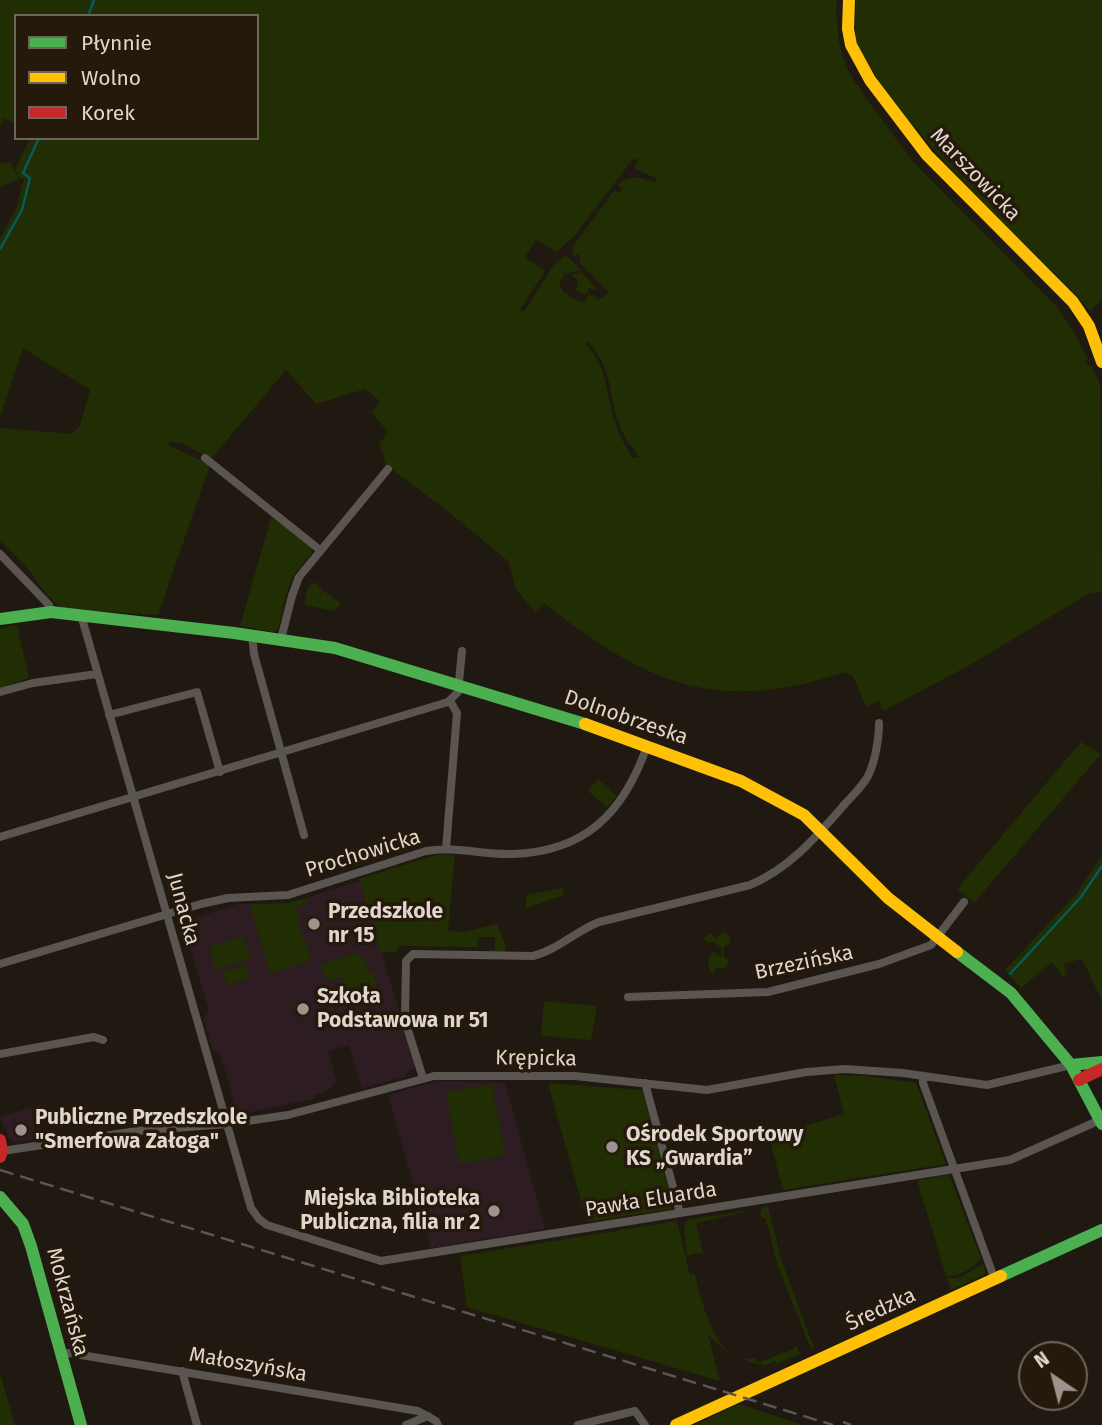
<!DOCTYPE html>
<meta charset="utf-8">
<style>
body{margin:0}
#map{position:relative;width:1102px;height:1425px;overflow:hidden;background:#1f1912;font-family:"Fira Sans",sans-serif}
canvas{display:block}
.legend{position:absolute;left:14px;top:14px;width:245px;height:126px;box-sizing:border-box;background:#25190c;border:2px solid #6f655a;margin:0;padding:9px 12px;list-style:none;font-size:21px;color:#dfd7ce}
.legend li{display:flex;align-items:center;gap:14px;height:35px}
.legend b{width:35px;border:2px solid #6f655a}
.north{position:absolute;left:1018px;top:1341px;width:70px;height:70px;box-sizing:border-box;background:#25190c;border:2px solid #6f655a;border-radius:50%;rotate:325deg;font-size:19px;font-weight:700;line-height:28px;text-align:center;color:#dfd7ce}
.north::after{content:'';display:block;margin:auto;width:24px;height:32px;background:#9c948c;clip-path:polygon(50% 0,100% 100%,50% 72%,0 100%)}
</style>
<div id="map">
<canvas width="1102" height="1425"></canvas>
<ul class="legend">
<li><b style="height:9px;background:#4caf50"></b>Płynnie</li>
<li><b style="height:9px;background:#ffc107"></b>Wolno</li>
<li><b style="height:9px;background:#c62828"></b>Korek</li>
</ul>
<div class="north">N</div>
</div>
<script>
const ctx = document.querySelector('canvas').getContext('2d');
ctx.lineJoin = 'round';
function paint(path, color) { ctx.fillStyle = color; ctx.fill(path, 'evenodd'); }
function strokePath(path, color, width, dash) { ctx.strokeStyle = color; ctx.lineWidth = width; ctx.lineCap = dash ? 'butt' : 'round'; ctx.setLineDash(dash || []); ctx.stroke(path); }
function label(font, color, halo, rows, align = 'center') {
  ctx.font = font + ' "Fira Sans",sans-serif'; ctx.lineWidth = 7; ctx.setLineDash([]); ctx.textBaseline = 'middle'; ctx.strokeStyle = halo; ctx.fillStyle = color; for (const [text, x, y, turn = 0] of rows) {
    ctx.save(); ctx.translate(x, y); ctx.rotate((+turn || 0) * Math.PI / 180); ctx.textAlign = isNaN(turn) ? turn : align; if (halo) ctx.strokeText(text, 0, 0); ctx.fillText(text, 0, 0); ctx.restore();
  }
}
const education = new Path2D(`
 M 360,881 L 416,1068 L 410,1070 L 404,1077 L 362,1088 L 349,1045 L 328,1051 L 337,1082 L 332,1083 L 333,1088 L 313,1096 L 313,1099 L 241,1114 L 237,1112 L 220,1053 L 213,1051 L 203,1018 L 209,1011 L 183,925 L 184,922 L 238,904 L 289,903 Z
 M 437,1081 L 505,1083 L 545,1229 L 431,1248 L 388,1095 Z
 M 32,1107 L 37,1139 L 16,1142 L 9,1138 L 0,1117 Z`);
const green = new Path2D(`
 M 0,0 L 837,0 L 836,12 L 839,43 L 848,71 L 865,97 L 915,164 L 1058,308 L 1077,337 L 1088,361 L 1085,361 L 1087,365 L 1092,367 L 1100,383 L 1102,592 L 1090,593 L 970,665 L 883,711 L 879,701 L 866,707 L 853,676 L 845,672 C 717,715 646,684 544,603 L 535,612 L 515,588 L 509,562 L 445,509 L 386,465 L 379,444 L 388,432 L 372,413 L 380,401 L 365,389 L 316,404 L 286,370 L 211,459 L 183,444 L 170,441 L 168,445 L 210,465 L 158,615 L 65,609 C 47,601 40,583 28,569 C 19,559 9,550 0,541 L 0,428 L 72,434 L 80,425 L 90,390 L 23,348 L 0,417 L 0,238 L 16,209 L 24,178 L 20,179 L 15,169 L 30,138 L 257,138 L 257,16 L 16,16 L 16,125 L 4,118 L 0,127 ZM 634,158 L 638,160 L 635,165 L 637,170 L 656,178 L 656,182 C 641,179 630,172 618,185 L 622,189 L 620,192 L 614,191 L 573,246 L 573,254 L 574,256 L 577,254 L 581,257 L 579,262 L 609,293 L 598,300 L 595,296 L 588,294 L 585,303 L 570,298 L 569,294 L 563,292 L 559,284 L 565,275 L 562,267 L 566,274 L 581,270 L 566,255 L 554,265 L 524,311 L 519,311 L 545,271 L 525,257 L 536,240 L 557,252 L 574,236 ZM 588,342 C 612,368 608,387 617,419 C 622,434 630,445 639,457 L 633,458 C 625,446 618,433 614,419 C 605,388 608,369 585,343 Z
 M 856,0 L 1102,0 L 1102,299 L 1090,312 L 1079,298 C 1016,236 952,176 898,106 C 885,88 868,69 859,48 C 853,34 855,15 856,0 Z
 M 0,161 L 2,164 L 10,162 L 19,179 L 0,187 Z
 M 582,272 L 596,288 L 595,290 L 589,288 L 586,295 L 576,291 L 578,280 L 571,275 Z
 M 272,515 L 310,545 L 312,553 L 294,574 L 287,592 L 278,629 L 274,632 L 240,626 Z
 M 314,582 L 323,590 L 318,597 L 325,591 L 341,604 L 335,611 L 304,605 L 308,588 Z
 M 17,625 L 29,678 L 0,688 L 0,628 Z
 M 1081,742 L 1101,754 L 974,903 L 957,889 Z
 M 598,779 L 617,796 L 607,807 L 588,791 Z
 M 436,855 L 455,855 L 448,930 L 464,932 L 497,924 L 506,946 L 504,953 L 490,951 L 489,950 L 495,949 L 495,937 L 478,937 L 477,947 L 398,946 L 397,952 L 380,952 L 359,879 Z
 M 1102,855 L 1102,1001 L 1082,959 L 1063,964 L 1068,974 L 1063,977 L 1052,962 L 1021,988 L 1005,970 L 1077,893 Z
 M 562,888 L 564,895 L 526,908 L 526,895 Z
 M 307,898 L 307,904 L 297,907 L 299,915 L 297,921 L 311,958 L 307,962 L 270,974 L 250,904 L 289,903 Z
 M 723,932 L 731,937 L 730,943 L 724,947 L 723,956 L 728,960 L 728,965 L 724,969 L 717,968 L 713,974 C 706,966 707,958 714,951 L 718,956 L 721,956 L 722,949 L 714,942 L 707,943 L 704,938 L 710,933 L 716,938 Z
 M 244,936 L 250,959 L 215,969 L 209,947 Z
 M 357,953 L 364,957 L 368,973 L 373,972 L 378,991 L 351,999 L 347,986 L 344,987 L 341,977 L 326,981 L 321,964 Z
 M 246,964 L 250,978 L 227,985 L 223,971 Z
 M 544,1001 L 597,1006 L 591,1040 L 541,1036 Z
 M 834,1075 L 866,1076 L 916,1083 L 946,1164 L 783,1190 L 769,1137 L 844,1114 Z
 M 548,1083 L 642,1090 L 673,1204 L 671,1209 L 587,1222 Z
 M 492,1084 L 505,1155 L 459,1164 L 446,1092 Z
 M 949,1175 L 981,1258 C 975,1268 958,1277 946,1276 L 917,1180 Z
 M 768,1206 L 781,1259 L 814,1348 L 811,1349 L 777,1264 L 766,1219 L 760,1216 L 762,1207 Z
 M 744,1211 L 745,1212 L 696,1223 L 703,1252 L 687,1256 L 684,1226 L 689,1219 Z
 M 677,1221 L 690,1275 L 695,1274 C 701,1300 717,1368 755,1358 L 757,1363 L 794,1349 L 793,1346 L 797,1347 L 800,1354 L 777,1364 L 775,1361 L 765,1366 C 737,1358 728,1355 708,1335 L 720,1381 L 467,1307 L 460,1256 Z
 M 984,1264 L 985,1274 L 973,1280 L 967,1278 L 971,1281 L 951,1290 L 947,1278 L 958,1278 Z
 M 0,1373 L 15,1425 L 0,1425 Z
 M 739,1404 L 803,1425 L 695,1425 Z`);
const stream = new Path2D(`
 M 88,16 L 94,0
 M 0,249 L 22,210 L 30,178 L 23,173 L 39,138
 M 1010,974 L 1081,897 L 1102,866`);
const street = new Path2D(`
 M 205,458 L 320,550
 M 0,554 L 49,605 L 51,612
 M 81,615 L 251,1208 L 259,1219 L 267,1225 L 381,1261 L 1010,1160 L 1100,1120
 M 252,635 L 254,654 L 304,835
 M 281,639 L 292,596 L 299,577 L 388,469
 M 0,692 L 33,683 L 97,674
 M 109,715 L 197,692 L 220,772
 M 0,837 L 448,702 L 458,692 L 462,651
 M 446,849 L 457,713 L 450,701
 M 0,964 L 201,904 L 228,898 L 288,895 L 426,851 C 455,846 483,855 512,854 C 586,852 624,812 647,746
 M 628,997 L 768,992 L 879,964 L 931,945 L 964,902
 M 0,1054 L 94,1037 L 103,1040
 M 923,1076 L 923,1083 L 995,1280
 M 423,1078 L 405,1021 L 406,961 L 413,954 L 533,956 C 557,950 576,931 599,922 L 750,885 C 789,869 816,837 844,805 C 852,796 862,787 868,776 C 875,762 879,739 879,723
 M 645,1083 L 680,1213
 M 2,1151 L 137,1131 L 227,1124 L 288,1115 L 434,1076 L 575,1076 L 707,1090 L 806,1072 L 845,1069 L 903,1073 L 987,1085 L 1071,1065
 M 61,1354 L 69,1353 L 418,1411 L 436,1421 L 438,1425
 M 182,1371 L 197,1425
 M 406,1425 L 428,1416
 M 578,1425 L 635,1411 L 645,1425`);
const fast = new Path2D(`
 M 0,619 L 51,612 L 234,633 L 335,648 L 585,724
 M 957,952 L 1011,993 L 1071,1065 L 1102,1124
 M 1071,1065 L 1102,1062
 M 0,1197 L 23,1224 L 31,1246 L 81,1425
 M 1001,1276 L 1102,1230`);
const slow = new Path2D(`
 M 849,0 L 848,29 L 851,45 L 870,80 L 927,155 L 1073,302 L 1089,326 L 1102,362
 M 585,724 L 741,781 L 804,815 L 888,898 L 957,952
 M 676,1425 L 1001,1276`);
const jam = new Path2D(`
 M 1079,1080 L 1102,1069
 M 0,1140 L 2,1151 L 0,1157`);
const rail = new Path2D(`
 M 0,1170 L 833,1425
 M 843,1422 L 851,1425`);
const markers = [
 [314,924,7,"#9c948c"],
 [303,1009,7,"#9c948c"],
 [21,1130,7,"#9c948c"],
 [612,1147,7,"#9c948c"],
 [494,1211,7,"#9c948c"]
];
const streetNames = [
 ["Marszowicka",975,175,46],
 ["Dolnobrzeska",626,718,19],
 ["Prochowicka",363,854,-17],
 ["Junacka",183,909,75],
 ["Brzezińska",804,963,-12],
 ["Krępicka",536,1059,1],
 ["Pawła Eluarda",651,1200,-9],
 ["Mokrzańska",67,1302,75],
 ["Średzka",881,1310,-25],
 ["Małoszyńska",248,1365,10]
];
const poiNames = [
 ["Przedszkole",328,912],
 ["nr 15",328,936],
 ["Szkoła",317,997],
 ["Podstawowa nr 51",317,1021],
 ["Publiczne Przedszkole",35,1118],
 ["\"Smerfowa Załoga\"",35,1142],
 ["Ośrodek Sportowy",626,1135],
 ["KS „Gwardia”",626,1159],
 ["Miejska Biblioteka",480,1199,"right"],
 ["Publiczna, filia nr 2",480,1223,"right"]
];
paint(education, '#2d1c21');
paint(green, '#212d02');
strokePath(stream, '#065b5f', 2.5);
strokePath(street, '#5a5550', 8);
strokePath(fast, '#4caf50', 12);
strokePath(slow, '#ffc107', 12);
strokePath(jam, '#c62828', 12);
strokePath(rail, '#5b5651', 2.5, [14, 7]);
for (const [x, y, r, color] of markers) { const dot = new Path2D(); dot.arc(x, y, r, 0, 2 * Math.PI); ctx.fillStyle = color; ctx.fill(dot); strokePath(dot, '#25190c', 2.5); }
label('21px', '#dfd7ce', '#25190c', streetNames);
label('bold 21px', '#dfd7ce', '#25190c', poiNames, 'left');
</script>
